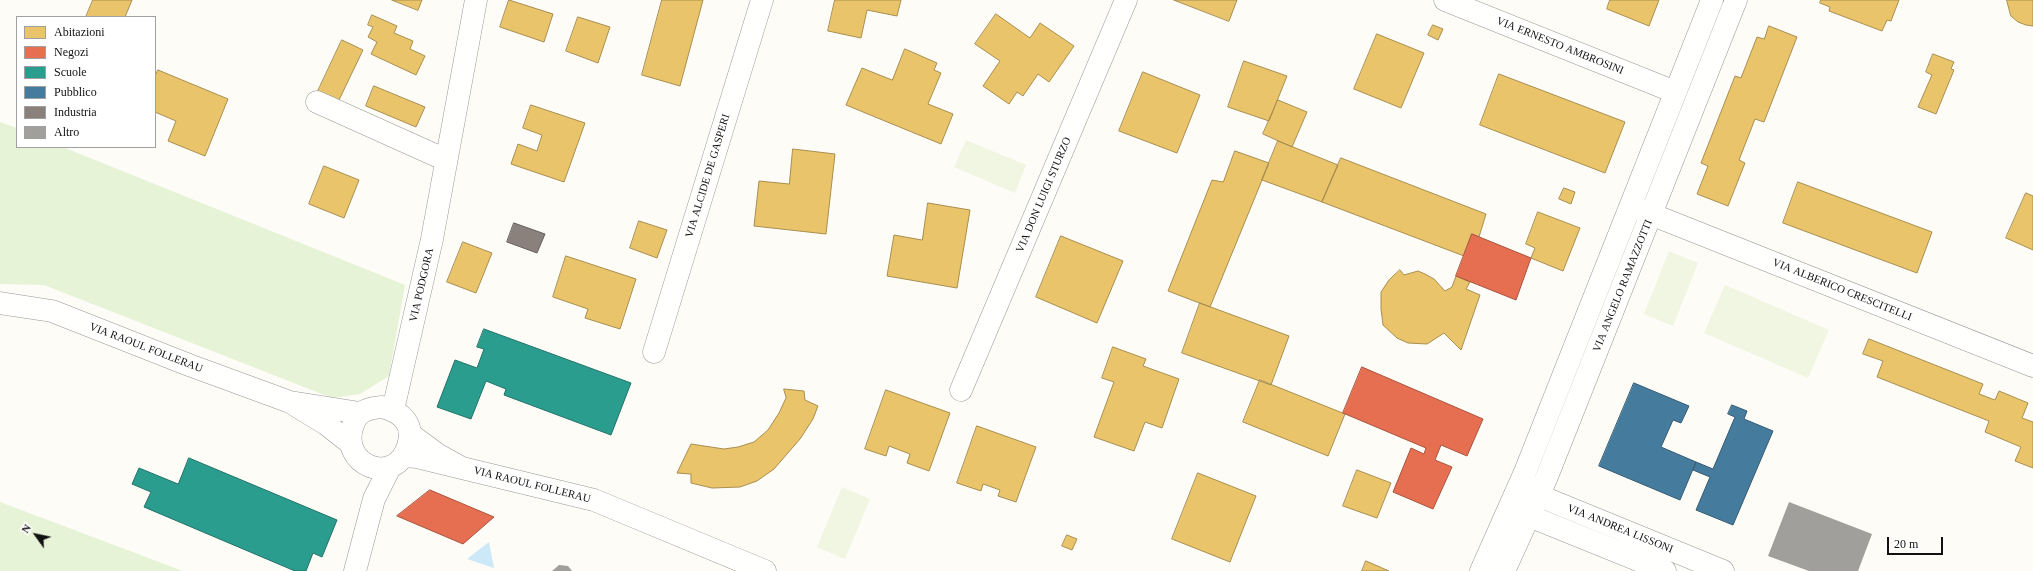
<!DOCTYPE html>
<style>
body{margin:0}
#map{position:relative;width:2033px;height:571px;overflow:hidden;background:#fdfcf7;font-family:Georgia,serif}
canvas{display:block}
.legend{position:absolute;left:16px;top:16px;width:140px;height:132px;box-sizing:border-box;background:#fff;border:1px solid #a0a0a0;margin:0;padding:5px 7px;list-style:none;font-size:12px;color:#111}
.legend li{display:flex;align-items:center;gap:8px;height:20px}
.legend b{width:20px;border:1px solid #a0a0a0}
.north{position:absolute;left:16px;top:515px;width:40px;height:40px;-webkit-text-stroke:3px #fff;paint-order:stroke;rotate:303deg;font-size:11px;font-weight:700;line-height:16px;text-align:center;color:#111}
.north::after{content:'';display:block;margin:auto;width:14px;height:18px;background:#111;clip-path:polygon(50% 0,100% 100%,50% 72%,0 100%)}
.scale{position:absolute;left:1887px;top:537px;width:56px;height:18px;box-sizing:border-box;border:2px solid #111;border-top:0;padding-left:5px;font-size:12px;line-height:14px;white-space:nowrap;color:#111;-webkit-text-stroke:3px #fff;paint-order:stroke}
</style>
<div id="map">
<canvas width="2033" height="571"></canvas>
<ul class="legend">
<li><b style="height:11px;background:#e9c46a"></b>Abitazioni</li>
<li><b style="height:11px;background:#e76f51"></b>Negozi</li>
<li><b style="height:11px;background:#2a9d8f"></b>Scuole</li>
<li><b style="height:11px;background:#457b9d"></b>Pubblico</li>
<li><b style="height:11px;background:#8a817c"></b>Industria</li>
<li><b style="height:11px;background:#a19f9c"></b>Altro</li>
</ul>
<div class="north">N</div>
<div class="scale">20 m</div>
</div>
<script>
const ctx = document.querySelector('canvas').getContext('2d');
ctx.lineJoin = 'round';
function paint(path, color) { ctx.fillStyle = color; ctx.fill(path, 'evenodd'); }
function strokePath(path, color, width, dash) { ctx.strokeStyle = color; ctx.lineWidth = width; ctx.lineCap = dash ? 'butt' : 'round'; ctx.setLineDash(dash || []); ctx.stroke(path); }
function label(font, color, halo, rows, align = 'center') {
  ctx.font = font + ' Georgia,serif'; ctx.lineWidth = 4; ctx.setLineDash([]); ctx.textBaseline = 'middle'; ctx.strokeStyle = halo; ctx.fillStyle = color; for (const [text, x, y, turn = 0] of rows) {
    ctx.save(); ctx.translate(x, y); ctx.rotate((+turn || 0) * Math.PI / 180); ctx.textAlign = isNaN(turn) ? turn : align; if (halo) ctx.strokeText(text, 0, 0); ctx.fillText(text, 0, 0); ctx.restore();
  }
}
const green = new Path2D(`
 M 0,122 L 17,128 L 17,147 L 63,147 L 405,285 L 389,376 L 360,394 L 332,398 L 44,285 L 0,284 Z
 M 0,502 L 183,571 L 0,571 Z`);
const pitch = new Path2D(`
 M 966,140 L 1026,165 L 1015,193 L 954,167 Z
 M 1669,251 L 1698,263 L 1673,326 L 1644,314 Z
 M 1725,285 L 1829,330 L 1808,378 L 1704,333 Z
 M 842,487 L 870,499 L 845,559 L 817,547 Z`);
const water = new Path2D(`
 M 489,542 L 494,568 L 467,559 Z`);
const homes = new Path2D(`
 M 93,0 L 132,0 L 125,17 L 86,17 Z
 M 392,0 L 422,0 L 418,10 Z
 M 509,0 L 553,14 L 544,42 L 500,27 Z
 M 662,0 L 703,0 L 680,86 L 642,75 Z
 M 835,0 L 901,0 L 897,16 L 867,10 L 861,38 L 828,31 Z
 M 1174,0 L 1237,0 L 1229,21 Z
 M 1610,0 L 1659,0 L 1649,26 L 1607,9 Z
 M 1821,0 L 1899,0 L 1891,21 L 1887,20 L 1882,31 L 1829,11 L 1830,7 L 1820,3 Z
 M 2007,0 L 2033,0 L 2033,26 L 2026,25 L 2018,22 L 2011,16 Z
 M 996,14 L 1030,38 L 1040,23 L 1074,46 L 1049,82 L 1038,74 L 1023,96 L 1017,92 L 1009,104 L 983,86 L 1000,61 L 975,44 Z
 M 372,15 L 397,26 L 394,33 L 413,41 L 410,49 L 425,56 L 416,75 L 371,54 L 377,42 L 368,37 L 373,27 L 368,25 Z
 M 578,17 L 610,27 L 598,63 L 566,51 Z
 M 1433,25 L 1443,29 L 1438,40 L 1428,35 Z
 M 1769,26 L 1797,37 L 1764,122 L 1755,119 L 1739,160 L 1745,163 L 1728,206 L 1697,194 L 1708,166 L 1701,163 L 1735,76 L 1741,78 L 1757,37 L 1764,39 Z
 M 1377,34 L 1424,53 L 1401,108 L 1354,89 Z
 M 342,40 L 363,50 L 339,100 L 318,91 Z
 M 905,49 L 937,63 L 934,70 L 941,73 L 928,104 L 953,114 L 941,144 L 846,105 L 862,68 L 892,80 Z
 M 1933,54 L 1954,62 L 1951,69 L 1954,70 L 1936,114 L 1918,107 L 1932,75 L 1926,72 Z
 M 1244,61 L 1287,76 L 1269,121 L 1228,107 Z
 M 158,70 L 228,99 L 205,156 L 168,141 L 176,121 L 155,112 L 155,77 Z
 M 1143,72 L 1200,95 L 1177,153 L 1119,131 Z
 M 1499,74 L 1625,122 L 1605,173 L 1480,125 Z
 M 374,86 L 425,107 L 416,127 L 366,106 Z
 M 1278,100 L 1307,112 L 1292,147 L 1263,134 Z
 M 531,105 L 585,123 L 564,182 L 511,164 L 518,144 L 537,151 L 542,135 L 523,128 Z
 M 1278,141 L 1338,165 L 1322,202 L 1262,180 Z
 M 793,149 L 835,154 L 826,234 L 754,226 L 759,181 L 789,184 Z
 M 1235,151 L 1269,163 L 1210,307 L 1168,291 L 1212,180 L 1223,182 Z
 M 1341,158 L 1486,214 L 1479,237 L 1472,234 L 1464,256 L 1322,202 Z
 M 324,166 L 359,180 L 344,218 L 309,204 Z
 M 1798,182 L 1932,232 L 1917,273 L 1783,223 Z
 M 1564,188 L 1575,192 L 1571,204 L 1559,199 Z
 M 2026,193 L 2033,196 L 2033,250 L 2006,238 Z
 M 928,203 L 970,210 L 957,288 L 887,276 L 894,235 L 922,240 Z
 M 1538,212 L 1580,228 L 1563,271 L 1531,258 L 1535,248 L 1526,244 Z
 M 639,221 L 667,230 L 657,258 L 630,248 Z
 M 1061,236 L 1123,261 L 1097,323 L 1036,297 Z
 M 463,242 L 492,253 L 476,293 L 447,282 Z
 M 566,256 L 636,279 L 620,329 L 585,318 L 588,309 L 553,297 Z
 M 1400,270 L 1404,275 L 1418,271 L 1425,274 L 1434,279 L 1445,291 L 1452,287 L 1456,276 L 1470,282 L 1466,289 L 1480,295 L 1461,350 L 1444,333 L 1427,344 L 1408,343 L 1397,338 L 1383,325 L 1381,309 L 1381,292 L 1389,280 Z
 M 1200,303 L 1289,336 L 1271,385 L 1182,353 Z
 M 1869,339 L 1983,384 L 1979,394 L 1995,400 L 1999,391 L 2028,403 L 2022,418 L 2033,422 L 2033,468 L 2015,461 L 2021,447 L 1985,432 L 1989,421 L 1877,377 L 1883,361 L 1863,354 Z
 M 1113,347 L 1146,359 L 1143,366 L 1179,379 L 1162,428 L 1145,422 L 1134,451 L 1094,437 L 1114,382 L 1102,378 Z
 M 1260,380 L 1345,414 L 1328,456 L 1243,422 Z
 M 784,389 L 804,391 L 805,400 L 818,406 L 813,419 L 800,439 L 774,469 L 757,481 L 740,487 L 712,488 L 691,483 L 691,474 L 677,473 L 691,444 L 724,449 L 738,447 L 754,442 L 768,430 L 779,413 L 786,398 Z
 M 886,390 L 950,413 L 929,471 L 907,463 L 910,454 L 889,446 L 886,456 L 865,449 Z
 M 977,426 L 1036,447 L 1016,502 L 998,496 L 1000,490 L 983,484 L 981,491 L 957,483 Z
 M 1357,470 L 1391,483 L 1377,518 L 1343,506 Z
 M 1198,473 L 1256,496 L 1230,562 L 1172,539 Z
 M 1067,535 L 1077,539 L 1072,550 L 1062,546 Z
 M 1366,561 L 1389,571 L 1362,571 Z`);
const shops = new Path2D(`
 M 1472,234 L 1531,258 L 1516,300 L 1456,276 Z
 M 1362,367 L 1483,419 L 1467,456 L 1441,445 L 1435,460 L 1452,467 L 1433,509 L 1393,492 L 1411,448 L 1424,454 L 1426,448 L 1343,413 Z
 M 430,490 L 494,517 L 463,544 L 397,516 Z`);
const schools = new Path2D(`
 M 484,329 L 631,383 L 611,435 L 504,395 L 506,389 L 486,381 L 471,419 L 437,407 L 455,360 L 477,368 L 484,349 L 477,347 Z
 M 189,458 L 337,520 L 322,557 L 313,553 L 306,571 L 295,571 L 144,507 L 151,492 L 132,484 L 139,468 L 178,484 Z`);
const public = new Path2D(`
 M 1634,383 L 1689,406 L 1681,423 L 1673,420 L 1661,447 L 1696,462 L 1680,500 L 1599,466 Z
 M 1732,405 L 1747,411 L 1744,419 L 1773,431 L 1733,525 L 1696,510 L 1710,477 L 1693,470 L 1696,462 L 1713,469 L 1735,417 L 1728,414 Z`);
const industry = new Path2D(`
 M 514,223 L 545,234 L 537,253 L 507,242 Z`);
const building = new Path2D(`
 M 1789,502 L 1872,534 L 1858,571 L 1809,571 L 1768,556 Z
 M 559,565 L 568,566 L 572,571 L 552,571 Z`);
const minor = new Path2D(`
 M 1445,0 L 1675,92
 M 317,102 L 446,160
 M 1633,207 L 2033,366
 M 0,303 L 52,311 L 189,365 L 290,402
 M 654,352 L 762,0
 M 961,390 L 1126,0
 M 382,407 C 402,412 415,424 408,446 C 395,488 338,465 353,425 C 357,411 369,408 382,407 Z
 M 393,410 L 432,239 L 476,0
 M 350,443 L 326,424 L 290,402 L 360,413
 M 405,456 L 417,457 L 462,468 L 437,454 L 410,434
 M 462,468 L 594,500 L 765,571
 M 1520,488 L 1723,571
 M 1512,509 L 1665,571
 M 355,571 L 374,499 L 390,467`);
const tertiary = new Path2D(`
 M 1481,571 L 1525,472 L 1712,0
 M 1504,571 L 1546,479 L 1736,0`);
const streetNames = [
 ["VIA ERNESTO AMBROSINI",1560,46,22],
 ["VIA ALCIDE DE GASPERI",708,176,-73],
 ["VIA DON LUIGI STURZO",1044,195,-67],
 ["VIA PODGORA",422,285,-77],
 ["VIA ANGELO RAMAZZOTTI",1623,286,-68],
 ["VIA ALBERICO CRESCITELLI",1842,290,22],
 ["VIA RAOUL FOLLERAU",146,348,21],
 ["VIA RAOUL FOLLERAU",532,485,14],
 ["VIA ANDREA LISSONI",1620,529,22]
];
paint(green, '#e7f3d7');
paint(pitch, '#f0f6e1');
paint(water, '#cde8f7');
paint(homes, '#e9c46a');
strokePath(homes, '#a88e4f', 1);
paint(shops, '#e76f51');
strokePath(shops, '#a7533e', 1);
paint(schools, '#2a9d8f');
strokePath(schools, '#227369', 1);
paint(public, '#457b9d');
strokePath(public, '#355b73', 1);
paint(industry, '#8a817c');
strokePath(industry, '#665f5c', 1);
paint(building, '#a19f9c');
strokePath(minor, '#979795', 23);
strokePath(tertiary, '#979795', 23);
strokePath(minor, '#fffffe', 22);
strokePath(tertiary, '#fffffe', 22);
label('11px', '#111', '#fff', streetNames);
</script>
